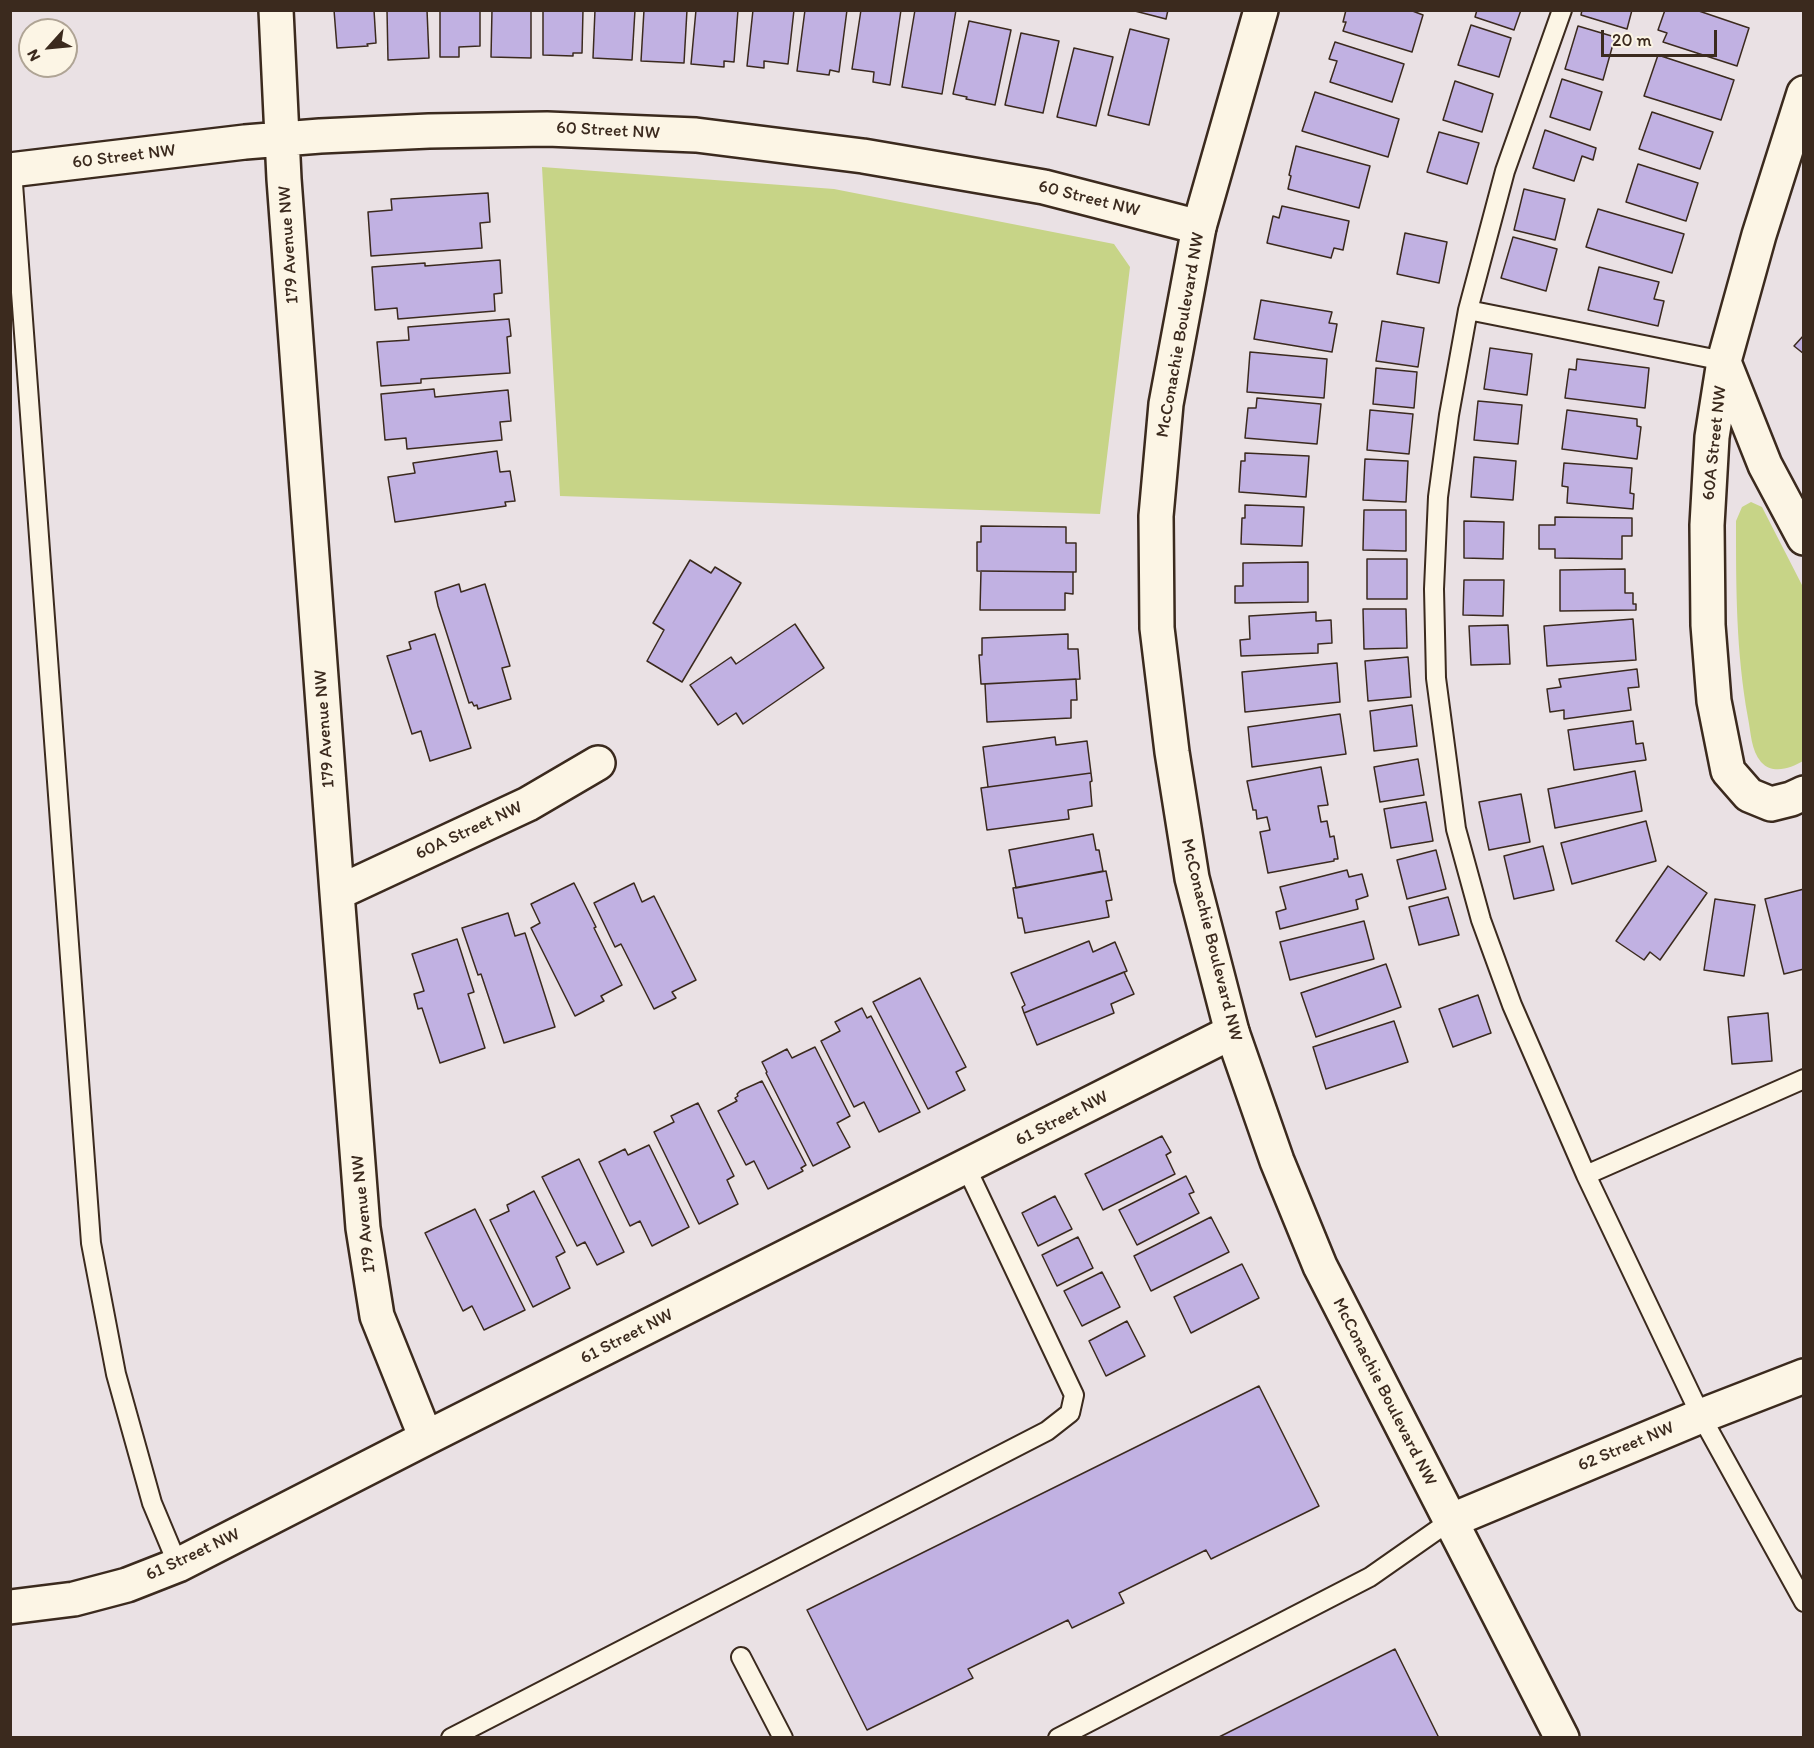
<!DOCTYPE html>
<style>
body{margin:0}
#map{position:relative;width:1814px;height:1748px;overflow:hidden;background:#eae1e4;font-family:Itim,sans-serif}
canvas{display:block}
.frame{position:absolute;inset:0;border:12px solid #3b2a1e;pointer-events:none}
.north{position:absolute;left:18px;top:18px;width:60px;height:60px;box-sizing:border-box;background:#fcf5e5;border:2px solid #afa495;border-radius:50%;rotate:243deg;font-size:16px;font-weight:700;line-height:24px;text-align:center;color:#3b2a1e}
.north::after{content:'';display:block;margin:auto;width:21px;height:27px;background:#3b2a1e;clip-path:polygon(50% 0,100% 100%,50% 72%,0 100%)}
.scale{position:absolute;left:1601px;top:30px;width:116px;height:27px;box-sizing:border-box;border:3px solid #3b2a1e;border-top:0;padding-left:8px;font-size:18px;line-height:21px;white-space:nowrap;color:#3b2a1e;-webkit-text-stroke:4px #fcf5e5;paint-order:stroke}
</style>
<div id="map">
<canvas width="1814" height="1748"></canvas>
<div class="frame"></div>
<div class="north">N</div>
<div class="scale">20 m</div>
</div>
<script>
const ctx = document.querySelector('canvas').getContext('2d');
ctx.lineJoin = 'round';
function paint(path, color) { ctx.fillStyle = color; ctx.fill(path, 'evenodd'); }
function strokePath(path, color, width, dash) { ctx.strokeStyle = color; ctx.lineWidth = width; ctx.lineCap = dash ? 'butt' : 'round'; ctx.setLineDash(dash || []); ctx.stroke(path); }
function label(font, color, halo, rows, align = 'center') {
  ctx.font = font + ' Itim,sans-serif'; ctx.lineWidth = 4.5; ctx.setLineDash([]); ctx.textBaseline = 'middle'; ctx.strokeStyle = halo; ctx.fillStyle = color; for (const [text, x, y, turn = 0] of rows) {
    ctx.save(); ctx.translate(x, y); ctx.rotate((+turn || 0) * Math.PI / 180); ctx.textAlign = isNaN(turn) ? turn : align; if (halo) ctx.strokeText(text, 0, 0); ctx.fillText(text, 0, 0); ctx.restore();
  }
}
const green = new Path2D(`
 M 542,167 L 834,189 L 1114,244 L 1130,267 L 1100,514 L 560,496 Z
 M 1751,502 L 1762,507 L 1803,587 L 1803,761 C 1791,768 1773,775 1761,762 C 1751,750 1751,733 1748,718 C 1736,651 1736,589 1736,521 L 1742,507 Z`);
const building = new Path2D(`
 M 334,10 L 374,10 L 376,43 L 367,44 L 368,46 L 337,48 Z
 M 387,10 L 427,10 L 429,58 L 388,60 Z
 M 440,10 L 480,10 L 480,46 L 459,47 L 459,57 L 440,57 Z
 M 492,10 L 531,10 L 531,58 L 491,57 Z
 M 543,10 L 583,10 L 582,53 L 573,53 L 573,56 L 543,55 Z
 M 595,10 L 635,10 L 632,60 L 593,58 Z
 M 644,10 L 687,10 L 684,63 L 641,61 Z
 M 696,10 L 738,10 L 734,62 L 724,61 L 724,67 L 691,64 Z
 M 753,10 L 794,10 L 788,64 L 764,61 L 764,68 L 747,66 Z
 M 805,10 L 847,10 L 839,72 L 830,70 L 829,75 L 797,71 Z
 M 861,10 L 901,10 L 890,85 L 873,82 L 874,72 L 852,69 Z
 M 915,10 L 956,10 L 942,94 L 902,87 Z
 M 1131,10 L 1168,10 L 1166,19 Z
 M 1346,10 L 1410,10 L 1423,15 L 1412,52 L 1343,31 L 1346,22 L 1343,22 Z
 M 1477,10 L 1521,10 L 1514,30 L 1475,17 Z
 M 1582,10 L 1632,10 L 1627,29 L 1581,15 Z
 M 1665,10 L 1696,10 L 1749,28 L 1737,66 L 1663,42 L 1667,33 L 1658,30 Z
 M 969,21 L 1011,30 L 995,105 L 966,99 L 967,97 L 953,94 Z
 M 1471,25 L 1511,38 L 1499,77 L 1458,65 Z
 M 1578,26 L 1615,37 L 1603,80 L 1565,69 Z
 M 1130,29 L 1169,39 L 1149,125 L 1108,115 Z
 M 1021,33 L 1059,41 L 1043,113 L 1005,105 Z
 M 1335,42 L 1404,64 L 1392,102 L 1330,82 L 1337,61 L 1329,59 Z
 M 1074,48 L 1113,57 L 1096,126 L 1057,117 Z
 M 1658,55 L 1734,80 L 1721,120 L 1644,96 Z
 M 1562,79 L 1602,92 L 1590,130 L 1550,117 Z
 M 1455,81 L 1493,94 L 1482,132 L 1443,120 Z
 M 1315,92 L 1399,119 L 1388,157 L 1302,131 Z
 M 1652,112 L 1713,132 L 1700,169 L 1639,149 Z
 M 1545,130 L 1596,148 L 1593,160 L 1582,156 L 1574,181 L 1533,168 Z
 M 1439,132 L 1479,143 L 1467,184 L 1427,172 Z
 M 1296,146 L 1370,166 L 1359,208 L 1288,189 L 1291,176 L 1289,175 Z
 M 1638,164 L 1698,183 L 1686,221 L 1626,202 Z
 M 1524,189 L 1565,199 L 1555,240 L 1514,230 Z
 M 488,193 L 490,222 L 480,223 L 482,248 L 371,256 L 368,212 L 392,210 L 391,199 Z
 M 1282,206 L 1349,221 L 1343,250 L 1334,248 L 1331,258 L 1267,243 L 1273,216 L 1279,218 Z
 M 1598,209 L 1684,234 L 1672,273 L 1586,247 Z
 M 1405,233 L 1447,242 L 1439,283 L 1397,274 Z
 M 1513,237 L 1557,249 L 1546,291 L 1501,278 Z
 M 500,260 L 502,293 L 494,294 L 495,311 L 398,319 L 397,308 L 375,310 L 372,267 L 425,263 L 425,266 Z
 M 1599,267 L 1659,282 L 1654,299 L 1664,301 L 1658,326 L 1588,310 Z
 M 1261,300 L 1332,312 L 1329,323 L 1337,324 L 1332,352 L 1254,339 Z
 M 509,319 L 511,336 L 507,337 L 510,373 L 421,379 L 421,383 L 381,386 L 377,342 L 409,340 L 408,327 Z
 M 1382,321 L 1424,328 L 1418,367 L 1376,361 Z
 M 1804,335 L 1804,354 L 1794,346 Z
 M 1490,348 L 1532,354 L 1527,395 L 1484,389 Z
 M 1250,352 L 1327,359 L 1324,398 L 1247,392 Z
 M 1577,359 L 1649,368 L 1645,408 L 1565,398 L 1569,369 L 1576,370 Z
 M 1376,368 L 1417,372 L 1414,408 L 1373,404 Z
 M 434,389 L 435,397 L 508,390 L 511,421 L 500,422 L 502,440 L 407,449 L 406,438 L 385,440 L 381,394 Z
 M 1257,398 L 1321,404 L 1317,444 L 1245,438 L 1248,408 L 1256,408 Z
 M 1478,401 L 1522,405 L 1518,444 L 1474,440 Z
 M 1370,410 L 1413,414 L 1409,454 L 1367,450 Z
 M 1567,410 L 1637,419 L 1637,426 L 1641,427 L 1637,459 L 1562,449 Z
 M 497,451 L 500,472 L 510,471 L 515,501 L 505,502 L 506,506 L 395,522 L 388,477 L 415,473 L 413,463 Z
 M 1245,453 L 1309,456 L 1306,497 L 1239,492 L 1241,461 L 1245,461 Z
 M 1474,457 L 1516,461 L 1513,500 L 1471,497 Z
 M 1365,459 L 1408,461 L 1406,502 L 1363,500 Z
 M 1564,463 L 1632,468 L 1630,493 L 1634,494 L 1633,509 L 1567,503 L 1568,487 L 1562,486 Z
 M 1245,505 L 1304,507 L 1302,546 L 1241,544 L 1242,518 L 1245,518 Z
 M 1364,510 L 1406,510 L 1406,551 L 1363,550 Z
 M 1555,517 L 1632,518 L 1632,536 L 1622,536 L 1622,559 L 1555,558 L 1555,549 L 1539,549 L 1539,525 L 1555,525 Z
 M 1464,521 L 1504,522 L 1503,559 L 1464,558 Z
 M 981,526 L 1066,527 L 1066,543 L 1076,543 L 1076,572 L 977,571 L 977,542 L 981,542 Z
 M 1367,559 L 1407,559 L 1407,599 L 1367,599 Z
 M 690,560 L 711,573 L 715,567 L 741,583 L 682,682 L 647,661 L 664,630 L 653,623 Z
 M 1308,562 L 1308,602 L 1235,603 L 1235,586 L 1243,586 L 1243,563 Z
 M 1625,569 L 1625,593 L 1633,593 L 1633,604 L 1636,604 L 1636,610 L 1560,611 L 1560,570 Z
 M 981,571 L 1073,572 L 1073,594 L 1065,593 L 1065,610 L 980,610 Z
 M 1464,580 L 1504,580 L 1503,616 L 1463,615 Z
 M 459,584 L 461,592 L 485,584 L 510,666 L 502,668 L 511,699 L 478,709 L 477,705 L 474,706 L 472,702 L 469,703 L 438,606 L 435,592 Z
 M 1363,609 L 1406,609 L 1407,648 L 1364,649 Z
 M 1316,612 L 1316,621 L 1331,620 L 1332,643 L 1318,644 L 1318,653 L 1241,656 L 1240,640 L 1250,639 L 1249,616 Z
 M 1633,619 L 1636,660 L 1547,666 L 1544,626 Z
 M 795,624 L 824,668 L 743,724 L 736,713 L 718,725 L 690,685 L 731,657 L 736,664 Z
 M 1508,625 L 1510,664 L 1471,665 L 1469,626 Z
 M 435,634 L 471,748 L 430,761 L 421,731 L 412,734 L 387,656 L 411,649 L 409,642 Z
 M 1068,634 L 1068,649 L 1078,649 L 1080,679 L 981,684 L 979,655 L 982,655 L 982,638 Z
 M 1408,657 L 1411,697 L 1368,701 L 1365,661 Z
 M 1337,663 L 1340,702 L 1245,712 L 1242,672 Z
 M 1637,669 L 1639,687 L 1628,688 L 1631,710 L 1564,719 L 1564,710 L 1550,712 L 1547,689 L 1561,687 L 1559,679 Z
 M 1076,679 L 1077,700 L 1071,700 L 1071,718 L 987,722 L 985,684 Z
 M 1412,705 L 1417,746 L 1374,751 L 1370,711 Z
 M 1340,714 L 1346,754 L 1252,767 L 1248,727 Z
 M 1633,721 L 1636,744 L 1643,743 L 1646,760 L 1574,770 L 1568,730 Z
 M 1055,737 L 1056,745 L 1087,741 L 1091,773 L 988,787 L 983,747 Z
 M 1418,759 L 1424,795 L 1380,802 L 1374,767 Z
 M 1321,767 L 1328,805 L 1318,806 L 1321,822 L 1327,821 L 1330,837 L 1334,836 L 1338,859 L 1334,859 L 1334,861 L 1268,873 L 1260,832 L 1270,830 L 1267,817 L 1257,819 L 1256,810 L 1253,810 L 1247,781 Z
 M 1635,771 L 1642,811 L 1555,828 L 1548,789 Z
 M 1091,773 L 1092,781 L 1090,782 L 1092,806 L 1068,810 L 1069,819 L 987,830 L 981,788 Z
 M 1521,794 L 1530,842 L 1489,850 L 1479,802 Z
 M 1426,802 L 1433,841 L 1391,848 L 1384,809 Z
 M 1646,821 L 1656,861 L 1572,884 L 1561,843 Z
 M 1093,834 L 1096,850 L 1099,850 L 1103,871 L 1016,888 L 1009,850 Z
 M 1543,846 L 1554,890 L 1514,899 L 1504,856 Z
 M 1436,850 L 1446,889 L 1407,899 L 1397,860 Z
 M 1668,866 L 1707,893 L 1660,960 L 1650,952 L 1644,960 L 1616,941 Z
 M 1347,870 L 1349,877 L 1362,874 L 1368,896 L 1356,900 L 1358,909 L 1280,929 L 1276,912 L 1286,909 L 1280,887 Z
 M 1106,871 L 1112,900 L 1106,901 L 1109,917 L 1025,933 L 1022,918 L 1018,918 L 1013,888 Z
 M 574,883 L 596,927 L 594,928 L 622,985 L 601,996 L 604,1001 L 575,1016 L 531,928 L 540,923 L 531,904 Z
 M 634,883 L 642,902 L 654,896 L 696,980 L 672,992 L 676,998 L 654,1009 L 621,944 L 615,947 L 594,903 Z
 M 1804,889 L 1804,969 L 1784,974 L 1765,899 Z
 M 1448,897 L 1459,935 L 1419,945 L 1409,907 Z
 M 1715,899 L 1755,905 L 1744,976 L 1704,970 Z
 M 508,913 L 515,936 L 525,933 L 555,1027 L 504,1043 L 481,974 L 478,975 L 462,928 Z
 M 1364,921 L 1374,959 L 1290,980 L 1280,942 Z
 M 457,939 L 474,992 L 468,994 L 485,1048 L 440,1063 L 422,1008 L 418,1009 L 414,994 L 424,991 L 412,954 Z
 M 1089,941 L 1093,952 L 1115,942 L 1127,971 L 1024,1013 L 1022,1007 L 1025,1005 L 1011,973 Z
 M 1386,964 L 1401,1007 L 1316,1037 L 1301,993 Z
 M 1124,972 L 1134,994 L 1111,1004 L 1114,1013 L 1037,1045 L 1024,1013 Z
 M 920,978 L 966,1067 L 956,1072 L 965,1090 L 928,1109 L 873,1002 Z
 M 1478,995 L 1491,1033 L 1453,1047 L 1439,1009 Z
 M 862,1008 L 867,1018 L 871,1016 L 920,1112 L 879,1132 L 864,1102 L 854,1107 L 821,1041 L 840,1031 L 835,1022 Z
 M 1768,1013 L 1772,1061 L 1732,1064 L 1728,1017 Z
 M 1394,1021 L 1408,1062 L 1326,1089 L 1313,1047 Z
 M 815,1047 L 850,1116 L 837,1123 L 850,1147 L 813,1166 L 766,1073 L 767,1072 L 762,1062 L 787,1049 L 792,1058 Z
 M 762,1081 L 806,1165 L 801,1168 L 803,1171 L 768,1189 L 754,1161 L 746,1165 L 718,1111 L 737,1101 L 735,1098 L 738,1096 L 737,1094 L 740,1091 Z
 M 698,1103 L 734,1176 L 727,1180 L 738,1204 L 699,1224 L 654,1132 L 674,1122 L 671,1116 Z
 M 1162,1136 L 1171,1152 L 1166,1155 L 1175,1174 L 1103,1210 L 1085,1174 Z
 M 649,1145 L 689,1227 L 652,1246 L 640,1221 L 630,1226 L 599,1162 L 625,1149 L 628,1155 Z
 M 579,1159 L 624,1252 L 597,1265 L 585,1242 L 577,1246 L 542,1177 Z
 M 1186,1176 L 1194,1192 L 1189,1194 L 1199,1213 L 1137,1245 L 1119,1210 Z
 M 534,1191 L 565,1252 L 556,1257 L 570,1288 L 533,1307 L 490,1220 L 509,1211 L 507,1205 Z
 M 1055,1196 L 1072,1229 L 1038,1246 L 1022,1213 Z
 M 475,1209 L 525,1310 L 484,1330 L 472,1306 L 463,1311 L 425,1233 Z
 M 1211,1217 L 1229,1252 L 1151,1291 L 1134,1256 Z
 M 1078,1237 L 1093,1268 L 1057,1286 L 1042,1255 Z
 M 1242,1264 L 1259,1298 L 1191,1333 L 1174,1297 Z
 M 1102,1272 L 1120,1307 L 1082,1326 L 1064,1291 Z
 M 1127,1321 L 1145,1356 L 1106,1376 L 1089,1341 Z
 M 1259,1386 L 1319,1506 L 1211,1559 L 1206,1550 L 1119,1593 L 1124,1603 L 1072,1628 L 1068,1620 L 968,1669 L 973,1678 L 867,1730 L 807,1610 Z
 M 1395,1649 L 1439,1738 L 1217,1738 Z`);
const lane = new Path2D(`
 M 1562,10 L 1505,171 L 1468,310 L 1449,415 L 1438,497 L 1434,589 L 1436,678 L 1456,829 L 1481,920 L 1512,1005 L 1586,1175 L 1804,1079
 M 12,170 L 91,1243 L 116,1374 L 152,1503 L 178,1565
 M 1468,310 L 1724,361
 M 1586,1175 L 1701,1416 L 1804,1602
 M 741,1657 L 783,1738
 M 451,1738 L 1047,1431 L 1070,1413 L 1074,1395 L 966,1167
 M 1058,1738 L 1370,1577 L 1450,1521`);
const street = new Path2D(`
 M 276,10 L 284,179 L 337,893 L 363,1228 L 377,1316 L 426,1438
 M 1804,93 L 1759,235 L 1724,361 L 1712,437 L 1707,525 L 1708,625 L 1714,701 L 1728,771 L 1749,795 L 1771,804 L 1791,799 L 1804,793
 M 10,170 L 245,142 L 320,136 L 429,131 L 547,129 L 696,135 L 863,156 L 1044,187 L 1199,227
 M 1724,362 L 1765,465 L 1804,538
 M 337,893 L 528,804 L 598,763
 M 1450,1521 L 1701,1416 L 1804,1376
 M 10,1607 L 74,1599 L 127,1585 L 178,1565 L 426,1438 L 1232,1032`);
const secondary = new Path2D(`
 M 1261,10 L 1199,227 L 1166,404 L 1156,516 L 1157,628 L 1172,752 L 1192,878 L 1232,1032 L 1277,1161 L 1320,1266 L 1562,1738`);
const streetNames = [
 ["60 Street NW",608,131,3],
 ["60 Street NW",124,157,-7],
 ["60 Street NW",1089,199,14],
 ["179 Avenue NW",289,245,-94],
 ["McConachie Boulevard NW",1181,335,-80],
 ["60A Street NW",1715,443,-84],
 ["179 Avenue NW",325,729,-94],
 ["60A Street NW",469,831,-25],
 ["McConachie Boulevard NW",1211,940,76],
 ["61 Street NW",1062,1119,-27],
 ["179 Avenue NW",364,1214,-96],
 ["61 Street NW",627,1337,-27],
 ["McConachie Boulevard NW",1384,1392,63],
 ["62 Street NW",1626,1447,-23],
 ["61 Street NW",193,1555,-25]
];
paint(green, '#c7d487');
paint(building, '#c1b1e2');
strokePath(building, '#3b2a1e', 1.5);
strokePath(lane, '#3b2a1e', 22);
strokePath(street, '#3b2a1e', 38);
strokePath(secondary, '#3b2a1e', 38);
strokePath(lane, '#fcf5e5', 18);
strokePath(street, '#fcf5e5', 33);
strokePath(secondary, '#fcf5e5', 33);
label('18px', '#3b2a1e', '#fcf5e5', streetNames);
</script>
